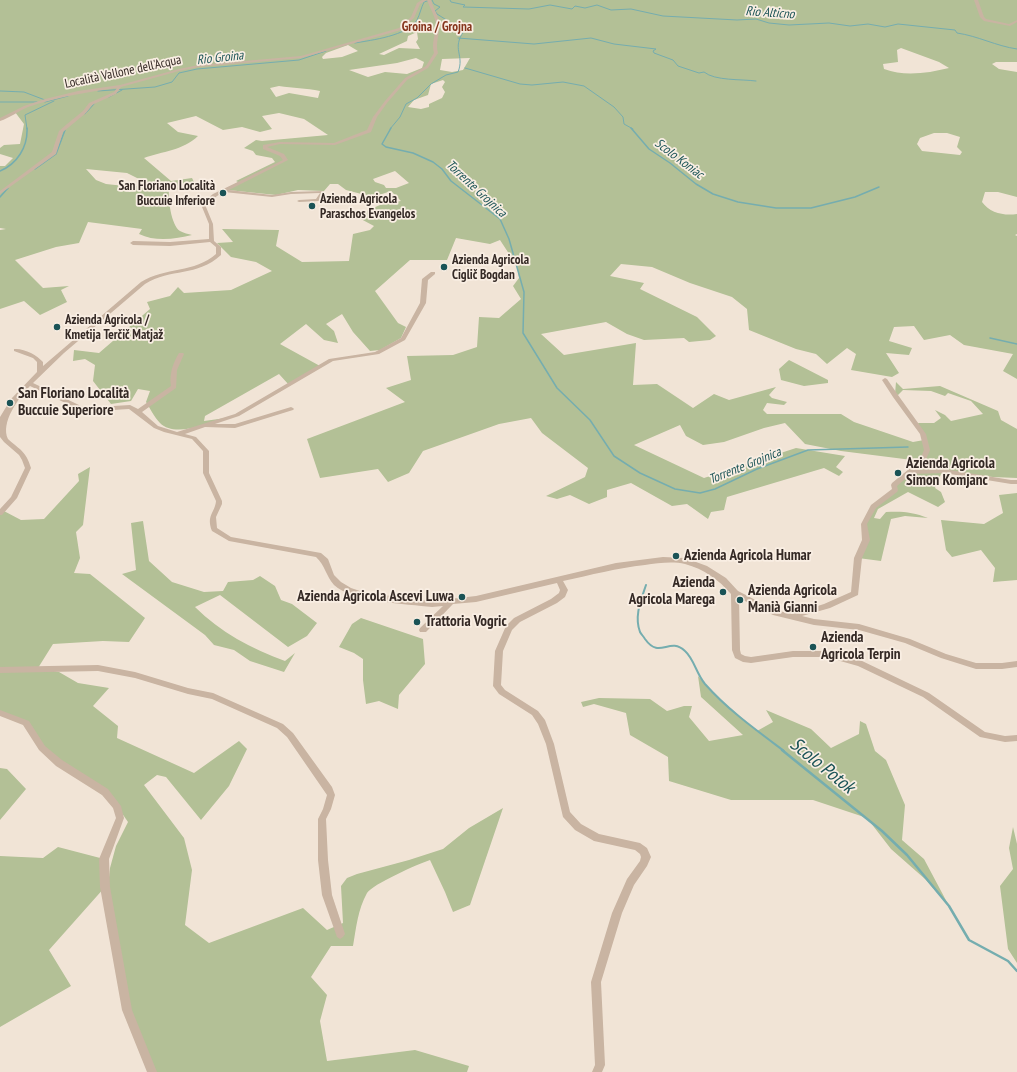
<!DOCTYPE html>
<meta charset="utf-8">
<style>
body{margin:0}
canvas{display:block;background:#f1e4d6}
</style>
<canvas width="1017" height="1072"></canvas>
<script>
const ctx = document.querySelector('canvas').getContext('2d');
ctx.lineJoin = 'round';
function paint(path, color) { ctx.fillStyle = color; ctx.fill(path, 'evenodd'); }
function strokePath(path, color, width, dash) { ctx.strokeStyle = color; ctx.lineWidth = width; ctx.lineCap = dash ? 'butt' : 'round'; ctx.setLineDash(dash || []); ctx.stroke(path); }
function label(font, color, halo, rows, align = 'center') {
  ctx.font = font + ' "PT Sans Narrow",sans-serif'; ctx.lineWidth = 3.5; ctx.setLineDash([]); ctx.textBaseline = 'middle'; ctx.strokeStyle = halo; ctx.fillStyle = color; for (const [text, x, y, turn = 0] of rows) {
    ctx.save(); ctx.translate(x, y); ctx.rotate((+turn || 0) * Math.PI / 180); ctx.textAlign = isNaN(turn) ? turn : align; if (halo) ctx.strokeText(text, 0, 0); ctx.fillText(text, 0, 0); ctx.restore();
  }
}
const green = new Path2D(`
 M 0,0 L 1017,0 L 1017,62 L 996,62 L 992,64 L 999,69 L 1017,72 L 1017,197 L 998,192 L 985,192 L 982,202 C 990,213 1004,216 1017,214 L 1017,234 L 1015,235 L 1017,236 L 1017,379 L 1003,371 L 1013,354 L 964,345 L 950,335 L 924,340 L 914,326 L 894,327 L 889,341 L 912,348 L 909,355 L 886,353 L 899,373 L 892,377 L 851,370 L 856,354 L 847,348 L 827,364 L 816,354 L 796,349 L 749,330 L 747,309 L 732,297 L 690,283 L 652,267 L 621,264 L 610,276 L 644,283 L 640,289 L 697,317 L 716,336 L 710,340 L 689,342 L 684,338 L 644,340 L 627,334 L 606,322 L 541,334 L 564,355 L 636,343 L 633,385 L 657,384 L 693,408 L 714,394 L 729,400 L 776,387 L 769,395 L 772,398 L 787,402 L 784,405 L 767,403 L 763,410 L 767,414 L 841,414 L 854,422 L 913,442 L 924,440 L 918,423 L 934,423 L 941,418 L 935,410 L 945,415 L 951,421 L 983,414 L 971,401 L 948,393 L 945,396 L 931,391 L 903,390 L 898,395 L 895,394 L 896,382 L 903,389 L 940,386 L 998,411 L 1001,420 L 1017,429 L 1017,478 L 993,477 L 951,472 L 941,474 L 935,488 L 941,492 L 945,502 L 938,507 L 908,492 L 878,509 L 874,518 L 880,519 L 886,512 C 902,511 913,512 928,518 L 905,516 L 891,519 L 881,561 L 858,558 L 866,540 L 864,524 L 873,507 L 894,490 L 897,483 L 920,461 L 841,451 L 805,444 L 785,423 L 764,428 L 724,442 L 703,445 L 686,436 L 680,425 L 634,445 L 704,478 L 796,448 L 845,456 L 836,467 L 843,472 L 839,476 L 824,468 L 727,497 L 724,510 L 711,512 L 708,519 L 687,504 L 672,506 L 631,483 L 607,490 L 607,497 L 589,504 L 570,495 L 557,499 L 546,496 L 585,477 L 588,468 L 542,433 L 531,418 L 499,424 L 423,451 L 409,473 L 388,482 L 378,469 L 320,478 L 307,439 L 405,402 L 386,388 L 411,380 L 407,356 L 453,355 L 477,347 L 479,317 L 499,318 L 521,299 L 513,286 L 519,278 L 517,266 L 500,240 L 490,244 L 456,238 L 447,260 L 410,260 L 375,291 L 398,323 L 406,327 L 401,338 L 380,350 L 370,351 L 353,332 L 342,314 L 326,324 L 334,331 L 338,343 L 324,340 L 306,324 L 280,344 L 320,366 L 289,385 L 279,374 L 205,416 L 204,421 L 226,418 C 208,423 175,438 160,423 C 154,417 150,408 146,402 L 150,391 L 138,389 L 131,401 L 111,404 L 93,381 L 95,365 L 85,359 L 73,361 L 74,350 L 99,353 L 150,309 L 147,302 L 170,296 L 178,287 L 184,293 L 231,290 L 272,271 L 256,262 L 231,257 L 217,243 L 233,242 L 222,229 L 279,230 L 276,246 L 302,262 L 349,261 L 353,234 L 370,230 L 374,226 L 359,218 L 348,217 L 357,210 L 362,213 L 380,205 L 401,201 L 391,191 L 373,197 L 346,190 L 338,184 L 330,184 L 324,191 L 298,190 L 276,195 L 228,190 L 238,182 L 236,181 L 275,162 L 272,158 L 256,155 L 253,151 L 244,148 L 256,140 L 262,141 L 328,135 L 304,119 L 279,113 L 262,116 L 272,129 L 260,132 L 242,127 L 223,130 L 196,116 L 167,123 L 178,132 L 198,136 C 182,151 163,151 144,158 L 171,181 L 192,178 L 197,188 L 188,190 L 169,189 C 168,199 171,225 180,231 C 183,233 189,234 192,235 C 176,239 155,242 139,234 L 142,229 L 88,222 L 79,243 L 56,247 L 15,260 L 43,288 L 69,286 L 61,290 L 67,302 L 40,315 L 24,301 L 0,309 L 0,230 L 6,229 L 0,228 L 0,166 L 5,166 L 13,158 L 0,154 L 0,148 L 4,145 L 20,144 L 24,124 L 15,112 L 0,119 ZM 417,32 L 418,39 L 416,42 L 420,49 L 399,48 L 384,55 L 379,54 L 407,41 L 408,36 ZM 348,45 L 358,51 L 342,57 L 323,59 L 322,57 L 326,53 ZM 901,48 L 939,62 L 949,68 C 928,73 905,77 884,69 L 883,64 L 898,62 L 897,50 ZM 416,58 L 424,62 L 422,68 L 407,74 L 385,72 L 368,77 L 349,70 L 397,63 ZM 470,58 L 463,70 L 452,72 L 440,70 L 442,59 ZM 443,80 L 445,82 L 442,87 L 445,92 L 442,98 L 429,104 L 429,107 L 421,109 L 408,107 L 414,100 L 428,95 L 431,84 ZM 279,86 C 293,88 306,88 320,91 L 318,98 L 289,93 L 276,97 L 270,88 ZM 934,133 L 947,133 L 960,137 L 957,147 L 962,152 L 960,155 L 922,151 L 917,144 L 920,138 ZM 86,169 L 127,173 L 141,180 L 138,185 L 134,187 L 106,184 L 96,180 ZM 395,171 L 409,183 L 396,188 L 386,188 L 384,185 L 375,182 L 373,179 Z
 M 789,360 L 828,380 L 828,383 L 804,386 L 781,380 L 779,369 Z
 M 90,467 L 83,525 L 76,532 L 80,558 L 74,573 L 90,574 L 145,618 L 129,642 L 103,641 L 53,644 L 38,668 L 59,672 L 78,683 L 109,688 L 93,706 L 118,726 L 117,738 L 194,773 L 239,741 L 247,749 L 229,786 L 201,820 L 166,777 L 157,775 L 144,785 L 184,838 L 192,870 L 185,925 L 209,943 L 303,908 L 327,930 L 343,923 L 341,886 L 347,878 L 357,874 L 409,860 L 443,849 L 469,828 L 503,808 L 470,905 L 453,912 L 445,892 L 430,860 C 418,864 373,884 367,893 C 358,909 356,928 353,946 L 331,946 L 311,977 L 327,995 L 320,1021 L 327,1061 L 415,1050 L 469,1066 L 467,1072 L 152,1072 L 135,1030 L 107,897 L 110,868 L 116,846 L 128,822 L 117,806 L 42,748 L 26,723 L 0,713 L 0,512 L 2,510 L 21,520 L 44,519 L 79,481 L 78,474 Z
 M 1017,493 L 1017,580 L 993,582 L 995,568 L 981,550 L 952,557 L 946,550 L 941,520 L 984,524 L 1003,513 L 999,495 Z
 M 143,521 L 149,561 L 172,582 L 204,592 L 223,591 L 228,582 L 253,580 L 260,576 L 275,586 L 281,600 L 292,604 L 317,623 L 307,636 L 288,647 L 220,595 L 195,607 C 220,632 252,649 285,661 L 295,653 L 284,672 L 250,661 L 234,650 L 214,645 L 205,635 L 122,574 L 136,570 L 131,523 Z
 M 361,618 L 423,639 L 425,664 L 399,695 L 398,709 L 379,701 L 366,704 L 363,680 L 363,659 L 354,653 L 339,647 L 352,624 Z
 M 698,676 L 715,695 L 757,731 L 773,722 L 766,710 L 811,729 L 831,748 L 859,734 L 860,721 L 866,724 L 875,751 L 886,760 L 905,805 L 902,840 L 924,859 L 949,906 L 925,879 L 891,849 L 867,818 L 813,800 L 731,800 L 669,781 L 668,757 L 630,735 L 626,713 L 594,704 L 583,707 L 581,702 L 599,698 L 650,699 L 667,711 L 684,706 L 692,706 L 689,717 L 709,741 L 743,735 L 701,697 Z
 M 0,768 L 7,769 L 26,789 L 0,820 Z
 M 1013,827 L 1017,844 L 1017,963 L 1008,949 L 1000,886 L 1013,869 L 1009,848 Z
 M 58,847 L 104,859 L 105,887 L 49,950 L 71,986 L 0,1027 L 0,856 L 43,858 Z`);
const streamFar3 = new Path2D(`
 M 450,0 L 451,2 L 465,5 L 463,7 L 529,9 L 550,5 L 572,9 L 575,6 L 585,8 L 597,5 L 611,10 L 631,9 L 663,16 L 737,20 L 756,19 L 769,23 L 789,25 L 829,23 L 850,26 L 868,24 L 885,27 L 898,24 L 955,30 L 957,33 C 978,36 996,46 1017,49
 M 458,38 L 534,44 L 591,38 L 614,44 L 656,49 L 653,51 L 654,53 L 673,60 L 678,66 L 699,73 L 704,72 C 715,81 741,79 756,81
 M 355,43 C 372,40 407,36 417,20 C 420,14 421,8 424,2 L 430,0
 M 465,68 L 520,84 L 532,85 L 563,82 L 584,86 L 614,107 L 623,117 L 624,124 L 633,129
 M 0,91 L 24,92 L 45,100
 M 98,91 L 155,87 L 172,82 L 179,73 L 197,69 L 299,60 L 326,51
 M 109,97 L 122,90
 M 0,102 L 37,102
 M 45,102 L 68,96
 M 85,114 L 95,103
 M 27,129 L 25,115 L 54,101
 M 390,129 L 400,117 L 406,104 L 417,98 L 431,84 L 446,75 L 458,72 C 465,55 451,49 464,31 L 437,14 L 435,11 L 440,7 L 434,4 L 432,0`);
const streamFar2 = new Path2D(`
 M 391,128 L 382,144 L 386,147 L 413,153 L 433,162 L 442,169 L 451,181 L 500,219 L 509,239 L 524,292 L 523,333 L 557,388 L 590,420 L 614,456 L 640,473 L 675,489 L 700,493 L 715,489 L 757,469 L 808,450 L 908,447
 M 631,128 L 649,149 L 670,163 L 696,184 L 713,194 L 738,202 L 776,208 L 811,208 L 855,197 L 879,187
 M 35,169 L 56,154 L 65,130
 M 0,171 C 17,164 28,147 27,128
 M 0,197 L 8,188
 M 990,338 L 1017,344`);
const streamFar1 = new Path2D(`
 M 646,585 C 641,600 634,616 640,632 C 641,634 644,637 645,639 C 660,660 669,636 685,651 C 694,659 696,673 705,684 C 728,710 756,730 784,751`);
const stream = new Path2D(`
 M 782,750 L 882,831 L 907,855 L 949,906 L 969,940 L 1008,961 L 1017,971`);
const minor = new Path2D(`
 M 422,0 L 427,0 L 420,4 L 414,18 L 401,30 L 301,58 L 199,67 L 179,71 L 121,87 L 116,94 L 92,105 L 86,113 L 63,132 L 56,154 L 0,194 L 0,191 L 52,152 L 59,131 L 67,124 L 83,111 L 89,103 L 114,92 L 117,88 C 87,92 57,97 28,107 C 18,111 10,118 0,121 L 0,118 L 24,106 L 45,99 L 78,91 L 120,85 L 179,69 L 199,65 L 301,56 L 399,28 L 411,17 L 417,3 Z
 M 427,0 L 431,0 C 433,8 439,16 439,24 C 440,35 435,42 438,53 L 428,68 L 407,80 L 387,103 L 377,117 L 371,132 L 335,145 L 280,144 L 267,147 L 284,154 L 288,160 L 229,190 L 272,195 L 291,192 L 324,191 L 325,194 L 319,201 L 299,202 L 297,201 L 299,200 L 316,199 L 320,193 L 291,194 L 272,197 L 224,192 L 217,196 L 207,204 L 206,207 L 213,224 L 214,241 L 221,247 L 221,255 C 197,277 171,268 145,284 L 64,353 L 33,383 L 81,406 L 97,407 L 130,405 L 138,409 L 171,386 C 169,374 173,363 179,353 L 183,353 L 184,354 L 177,370 L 176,388 L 142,412 L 158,426 L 177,432 L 235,414 L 329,359 L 375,352 L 401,338 L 420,303 L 422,279 L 431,272 L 435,272 L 435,274 L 428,280 L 426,303 L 405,340 L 379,354 L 333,361 L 239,416 L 215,424 L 235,424 L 291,407 L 293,408 L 294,409 L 293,410 L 235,428 L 205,427 L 185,434 L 196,437 L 209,451 L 209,473 L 222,501 L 222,504 L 216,517 L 217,528 L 231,537 L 321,553 L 328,559 L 334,575 L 341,582 L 351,588 L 366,593 L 432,601 L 476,596 L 616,563 L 663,557 L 685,558 L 707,566 L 726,578 L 738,591 L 775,610 L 792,614 L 824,604 L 851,592 L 854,558 L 862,540 L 861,524 L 871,505 L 892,489 L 891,485 L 892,483 L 920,460 L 924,450 L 920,434 L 893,397 L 882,380 L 885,378 L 887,379 L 898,395 L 926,434 L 930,450 L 925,462 L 917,470 L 944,469 L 1011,480 L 1017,480 L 1017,484 L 1011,484 L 944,473 L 911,474 L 897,486 L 898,490 L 897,492 L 876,508 L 867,524 L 870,540 L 862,558 L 858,595 L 830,608 L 802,616 L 814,619 L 859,624 L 910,639 L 946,654 L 976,663 L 1002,663 L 1017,661 L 1017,667 L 1002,669 L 976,669 L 941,658 L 905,643 L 859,630 L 814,625 L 773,615 L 739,598 L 740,650 L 741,654 L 745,656 L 751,657 L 793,651 L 826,651 L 860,660 L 929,693 L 985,732 L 1005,736 L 1017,735 L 1017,741 L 1005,742 L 980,737 L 923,697 L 858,666 L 826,657 L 793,657 L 751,663 L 743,662 L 735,658 L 732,650 L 731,594 C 719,580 704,569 685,564 C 673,561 658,563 645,565 C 617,568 591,575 563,581 L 568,590 L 565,597 L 557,603 L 520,622 L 512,630 L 503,651 L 501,685 L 505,690 L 538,711 L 545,720 L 554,744 L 570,812 L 581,824 L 599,834 L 640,843 L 647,848 L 651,857 L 647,866 L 634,885 L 622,913 L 601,982 L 605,1065 L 602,1072 L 592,1072 L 595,1065 L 591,982 L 612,913 L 627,879 L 640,861 L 641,857 L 640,854 L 635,850 L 594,841 L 575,830 L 563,817 L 546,744 L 538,724 L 532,715 L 499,694 L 493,686 L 495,651 L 506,626 L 514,618 L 551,599 L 559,593 L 560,590 L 557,583 L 476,602 L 453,604 L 426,632 L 420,632 L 419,630 L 420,628 L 443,606 L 432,607 C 407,604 352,602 334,585 C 326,576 325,565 316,557 L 229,541 L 212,531 C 206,515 215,513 216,501 L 203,473 L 203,451 L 192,439 L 164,432 L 154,428 L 129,409 L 97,411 L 80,410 L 30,386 C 19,397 0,423 8,439 C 20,450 26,451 31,468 L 17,498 L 2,515 L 0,515 L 0,509 L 11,497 L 25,468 L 22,460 L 19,455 L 4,442 L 0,437 L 0,417 L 11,399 L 37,372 L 37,362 L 33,358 L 14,351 L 14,349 C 24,348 37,355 43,362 L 43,366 L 141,282 C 165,267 195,273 216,254 L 216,247 L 210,242 L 170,246 L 133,245 L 130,243 L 133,241 L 170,242 L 209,239 L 209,224 L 202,207 L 203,202 L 213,194 L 283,160 L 280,156 L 263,149 L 263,145 L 280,142 L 334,143 L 367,130 L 373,117 L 385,101 L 405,78 L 426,66 L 434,53 C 431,42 436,35 436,24 C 435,16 430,8 427,0 Z
 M 974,0 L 978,0 L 984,17 L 986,19 L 1009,24 L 1017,20 L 1017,22 L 1010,26 L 984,21 L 980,17 Z
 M 98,665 L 135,672 L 188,688 L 213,693 L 283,724 L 293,733 L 332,787 L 335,795 L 331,809 L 326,819 L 328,860 L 332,895 L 345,934 L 343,937 L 340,939 L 337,937 L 322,895 L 318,860 L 318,819 L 323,809 L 327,795 L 287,737 L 277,728 L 212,699 L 188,694 L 135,678 L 98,671 L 0,673 L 0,667 Z
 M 0,710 L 29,721 L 45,746 L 62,760 L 108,789 L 121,806 L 124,818 L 109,859 L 110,887 L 132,1010 L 157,1072 L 147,1072 L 122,1010 L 100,887 L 99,859 L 116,818 L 113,808 L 102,795 L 56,766 L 39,750 L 23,725 L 0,716 Z`);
const markers = [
 [223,193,4,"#1a5356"],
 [312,206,4,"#1a5356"],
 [444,267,4,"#1a5356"],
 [57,327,4,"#1a5356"],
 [10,403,4,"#1a5356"],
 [898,473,4,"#1a5356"],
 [676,556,4,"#1a5356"],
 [723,592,4,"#1a5356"],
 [462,597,4,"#1a5356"],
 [740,600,4,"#1a5356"],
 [417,622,4,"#1a5356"],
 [813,647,4,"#1a5356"]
];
const farWaternames = [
 ["Rio Alticno",770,13,4],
 ["Rio Groina",220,58,-6],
 ["Scolo Koniac",679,159,37],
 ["Torrente Grojnica",476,189,43],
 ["Torrente Grojnica",745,466,-22]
];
const farNeighbourhoodnames = [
 ["Groina / Grojna",437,27]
];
const farStreetnames = [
 ["Località Vallone dell'Acqua",123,72,-12]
];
const farPoinames = [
 ["San Floriano Località",215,186,"right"],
 ["Buccuie Inferiore",215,201,"right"],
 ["Azienda Agricola",320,199],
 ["Paraschos Evangelos",320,214],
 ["Azienda Agricola",452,260],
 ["Ciglič Bogdan",452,275],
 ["Azienda Agricola /",65,320],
 ["Kmetija Terčič Matjaž",65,335]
];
const poiNames = [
 ["San Floriano Località",18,394],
 ["Buccuie Superiore",18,411],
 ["Azienda Agricola",906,464],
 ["Simon Komjanc",906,481],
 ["Azienda Agricola Humar",684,556],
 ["Azienda",715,583,"right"],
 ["Agricola Marega",715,600,"right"],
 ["Azienda Agricola",748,591],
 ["Manià Gianni",748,608],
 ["Azienda Agricola Ascevi Luwa",454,597,"right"],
 ["Trattoria Vogric",425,622],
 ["Azienda",821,638],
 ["Agricola Terpin",821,655]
];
const nearWaternames = [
 ["Scolo Potok",822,766,39]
];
paint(green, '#b3c096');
strokePath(streamFar3, '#75adaf', 1);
strokePath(streamFar2, '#75adaf', 1.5);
strokePath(streamFar1, '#75adaf', 2);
strokePath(stream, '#75adaf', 2.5);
paint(minor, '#c9b4a2');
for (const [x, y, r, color] of markers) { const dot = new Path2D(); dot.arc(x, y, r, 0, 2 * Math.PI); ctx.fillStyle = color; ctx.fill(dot); strokePath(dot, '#f9eee3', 1.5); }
label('italic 13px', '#1a5356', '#f9eee3', farWaternames);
label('bold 13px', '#85341c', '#f9eee3', farNeighbourhoodnames);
label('13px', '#342925', '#f9eee3', farStreetnames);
label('bold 13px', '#342925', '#f9eee3', farPoinames, 'left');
label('bold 15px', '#342925', '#f9eee3', poiNames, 'left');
label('italic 19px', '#1a5356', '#f9eee3', nearWaternames);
</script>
